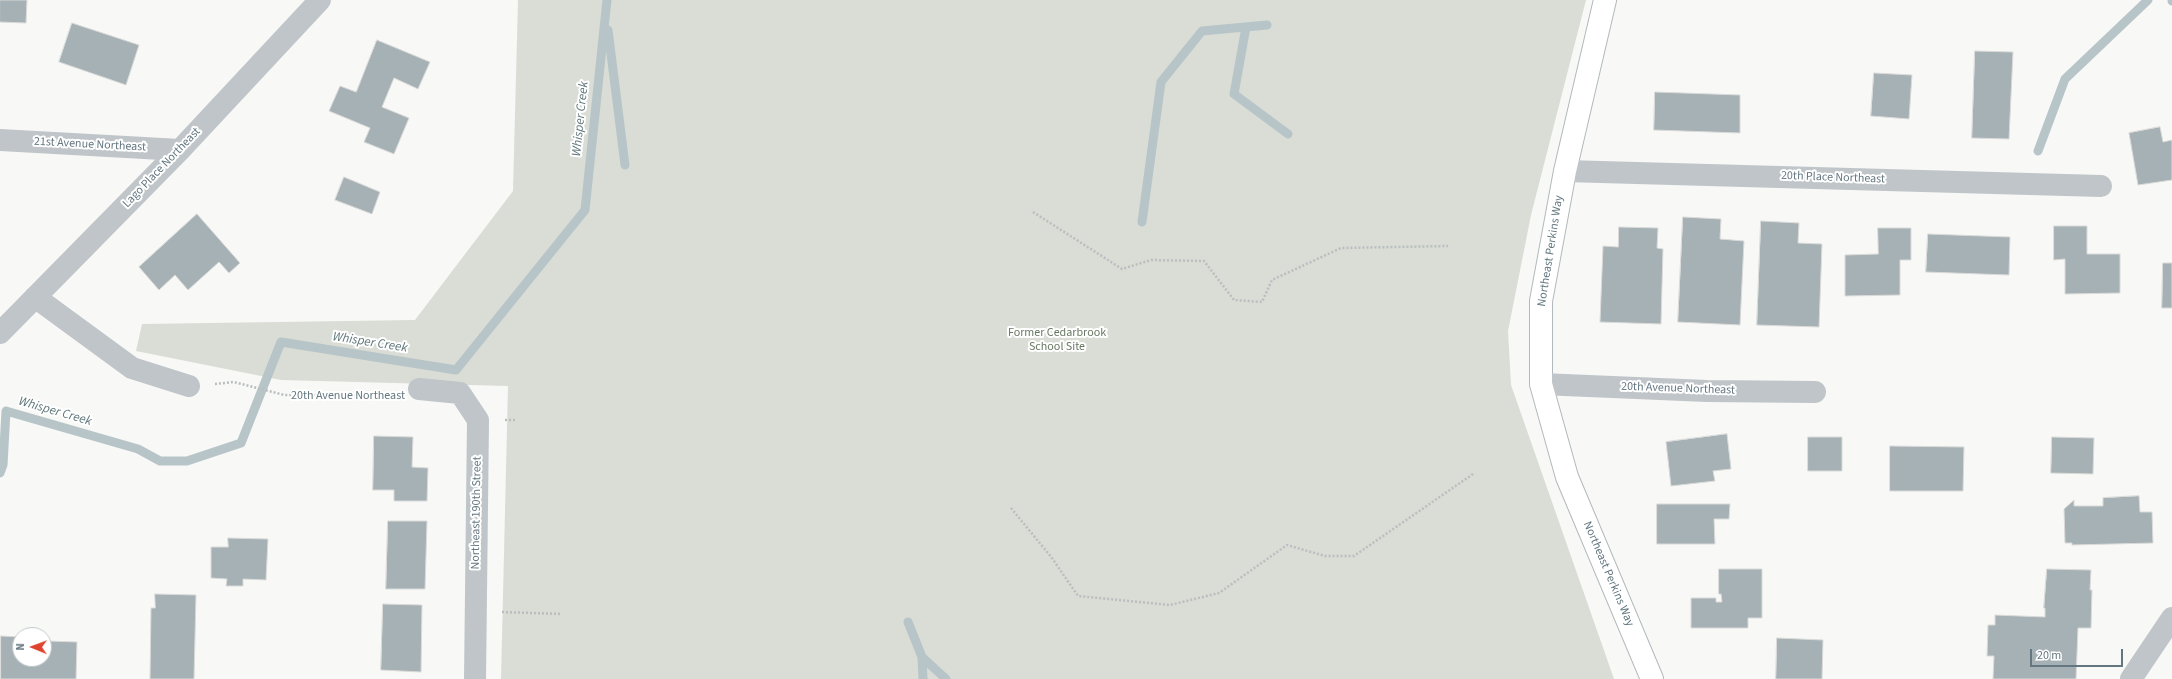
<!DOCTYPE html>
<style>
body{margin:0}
#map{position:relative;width:2172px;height:679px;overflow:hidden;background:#f8f8f6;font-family:"Source Sans 3",sans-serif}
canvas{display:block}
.north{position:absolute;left:12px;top:627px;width:40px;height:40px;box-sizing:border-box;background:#fff;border:1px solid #c1c9cc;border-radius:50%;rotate:271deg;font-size:11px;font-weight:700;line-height:16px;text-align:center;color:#647780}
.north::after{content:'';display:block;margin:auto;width:14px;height:18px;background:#df442f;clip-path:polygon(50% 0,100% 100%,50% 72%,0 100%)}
.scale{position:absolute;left:2030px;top:649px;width:93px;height:18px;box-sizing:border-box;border:2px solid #647780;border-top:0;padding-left:5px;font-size:12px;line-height:14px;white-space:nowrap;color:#647780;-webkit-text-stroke:3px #fff;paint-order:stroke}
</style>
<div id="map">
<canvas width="2172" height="679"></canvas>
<div class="north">N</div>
<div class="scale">20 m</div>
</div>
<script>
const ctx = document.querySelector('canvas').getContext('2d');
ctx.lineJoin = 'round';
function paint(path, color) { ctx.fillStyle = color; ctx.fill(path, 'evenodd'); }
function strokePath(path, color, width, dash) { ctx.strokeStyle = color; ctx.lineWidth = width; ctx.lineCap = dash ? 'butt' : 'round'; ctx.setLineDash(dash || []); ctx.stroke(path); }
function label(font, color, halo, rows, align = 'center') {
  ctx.font = font + ' "Source Sans 3",sans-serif'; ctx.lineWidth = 4; ctx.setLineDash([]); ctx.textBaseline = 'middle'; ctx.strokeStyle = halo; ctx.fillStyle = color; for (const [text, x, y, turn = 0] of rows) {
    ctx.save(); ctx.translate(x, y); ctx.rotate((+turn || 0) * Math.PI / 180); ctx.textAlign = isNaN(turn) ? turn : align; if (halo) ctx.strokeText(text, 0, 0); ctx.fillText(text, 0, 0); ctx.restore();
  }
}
const green = new Path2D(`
 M 518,0 L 1586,0 L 1531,215 L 1508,331 L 1511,385 L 1614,679 L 501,679 L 508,386 L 281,380 L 136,351 L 142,324 L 415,320 L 513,191 Z`);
const stream = new Path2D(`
 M 2172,0 L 2172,1
 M 1246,27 L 1234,94 L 1288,134
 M 608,30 L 625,165
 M 2038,151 L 2065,79 L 2148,0
 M 1142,222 L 1161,82 L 1202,31 L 1267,25
 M 0,473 L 3,465 L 6,411 L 138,449 L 160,461 L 187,461 L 241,443 L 281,342 L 456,370 L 585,210 L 607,0
 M 908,622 L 922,657 L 923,679
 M 922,657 L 946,679`);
const building = new Path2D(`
 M 0,0 L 27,0 L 26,23 L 0,22 Z
 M 72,23 L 139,45 L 126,85 L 59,62 Z
 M 377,40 L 430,62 L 418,89 L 394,78 L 382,107 L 409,118 L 394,154 L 364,142 L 370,128 L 329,111 L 340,86 L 356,92 Z
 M 1975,51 L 2013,52 L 2009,139 L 1972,138 Z
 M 1874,73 L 1912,75 L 1909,119 L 1871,116 Z
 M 1655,92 L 1740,95 L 1740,133 L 1654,130 Z
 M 2160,127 L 2163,142 L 2172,140 L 2172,180 L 2138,185 L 2129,133 Z
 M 344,177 L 380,192 L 372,214 L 335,200 Z
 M 197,214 L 240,263 L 229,273 L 219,262 L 188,290 L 175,275 L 159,290 L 139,267 Z
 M 1683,217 L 1721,219 L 1720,239 L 1744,241 L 1740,325 L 1678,322 Z
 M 1761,221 L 1799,223 L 1798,243 L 1822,244 L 1819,327 L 1757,325 Z
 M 2054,226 L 2087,226 L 2087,254 L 2120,254 L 2120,293 L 2065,294 L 2065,259 L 2054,260 Z
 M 1619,227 L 1658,228 L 1657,248 L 1663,249 L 1661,324 L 1600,322 L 1603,246 L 1618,247 Z
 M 1878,228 L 1911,228 L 1911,260 L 1900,260 L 1900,295 L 1845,296 L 1845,255 L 1878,254 Z
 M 1928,234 L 2010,237 L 2009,275 L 1926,272 Z
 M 2163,263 L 2172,263 L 2172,308 L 2162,308 Z
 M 1727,434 L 1731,469 L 1713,471 L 1715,481 L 1671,486 L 1666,442 Z
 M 374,436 L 413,437 L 412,467 L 428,468 L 427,501 L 394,501 L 394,490 L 373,490 Z
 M 1808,437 L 1842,437 L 1842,471 L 1808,471 Z
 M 2052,437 L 2094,438 L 2093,474 L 2051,473 Z
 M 1890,446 L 1964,447 L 1963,491 L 1890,491 Z
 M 2139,496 L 2140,512 L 2152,512 L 2153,543 L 2072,545 L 2072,543 L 2065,543 L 2064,509 L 2074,500 L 2074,506 L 2103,506 L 2103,498 Z
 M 1657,504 L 1730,504 L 1729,519 L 1714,519 L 1715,544 L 1657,544 Z
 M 388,521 L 427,521 L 425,589 L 386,589 Z
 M 228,538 L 268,539 L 266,580 L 243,579 L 243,586 L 226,586 L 227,579 L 211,578 L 211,547 L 228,547 Z
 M 1719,569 L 1762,569 L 1762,618 L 1748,618 L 1748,628 L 1691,628 L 1691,598 L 1716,598 L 1716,602 L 1722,602 L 1721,594 L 1719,594 Z
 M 2047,569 L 2091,570 L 2090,590 L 2092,590 L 2091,628 L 2078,628 L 2076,679 L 1993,679 L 1994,656 L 1987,656 L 1988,625 L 1995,625 L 1995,615 L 2045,617 L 2045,608 L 2044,608 Z
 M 155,594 L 196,595 L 194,679 L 150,679 L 151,608 L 155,608 Z
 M 383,604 L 422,605 L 421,672 L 381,670 Z
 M 1,636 L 20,637 L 20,659 L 44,659 L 44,637 L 47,638 L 47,641 L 77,642 L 76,679 L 1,679 Z
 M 1777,638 L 1823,640 L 1822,679 L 1776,679 Z`);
const path = new Path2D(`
 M 1033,212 L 1122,269 L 1151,260 L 1204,261 L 1234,300 L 1262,302 L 1272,280 L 1341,248 L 1448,246
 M 215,384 L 234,382 L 284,395 L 392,396
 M 505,420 L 516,420
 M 1011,508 L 1052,558 L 1078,596 L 1170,605 L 1219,593 L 1287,545 L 1325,556 L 1354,556 L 1473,474
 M 502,612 L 562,614`);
const minor = new Path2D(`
 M 0,140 L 180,150
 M 1565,171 L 2101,186
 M 35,297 L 132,368 L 189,386
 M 0,333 L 180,150 L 320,0
 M 1541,384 L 1707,391 L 1815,392
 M 419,389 L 460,393 L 478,420 L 475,679
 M 2131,679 L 2172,618`);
const secondary = new Path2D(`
 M 1605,0 L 1565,171 L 1541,301 L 1541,384 L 1567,477 L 1652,679`);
const streetNames = [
 ["21st Avenue Northeast",90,145,3],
 ["Lago Place Northeast",162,168,-46],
 ["20th Place Northeast",1833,178,2],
 ["Northeast Perkins Way",1551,251,-81],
 ["20th Avenue Northeast",1678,389,2],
 ["20th Avenue Northeast",348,396],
 ["Northeast 190th Street",477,513,-89],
 ["Northeast Perkins Way",1608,574,67]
];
const parkNames = [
 ["Former Cedarbrook",1057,333],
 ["School Site",1057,347]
];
const waterNames = [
 ["Whisper Creek",581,119,-84],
 ["Whisper Creek",370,343,9],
 ["Whisper Creek",55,412,16]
];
paint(green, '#d9ddd5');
strokePath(stream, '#b7c5c8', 9);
paint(building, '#a6b1b5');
strokePath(building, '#dadad8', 1);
strokePath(secondary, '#b2b9bc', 24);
strokePath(path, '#babec0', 2.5, [2, 2]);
strokePath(minor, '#bfc5c8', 22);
strokePath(secondary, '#fff', 22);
label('12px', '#647780', '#fff', streetNames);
label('12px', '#697863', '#fff', parkNames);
label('italic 13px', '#5f767a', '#fff', waterNames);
</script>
